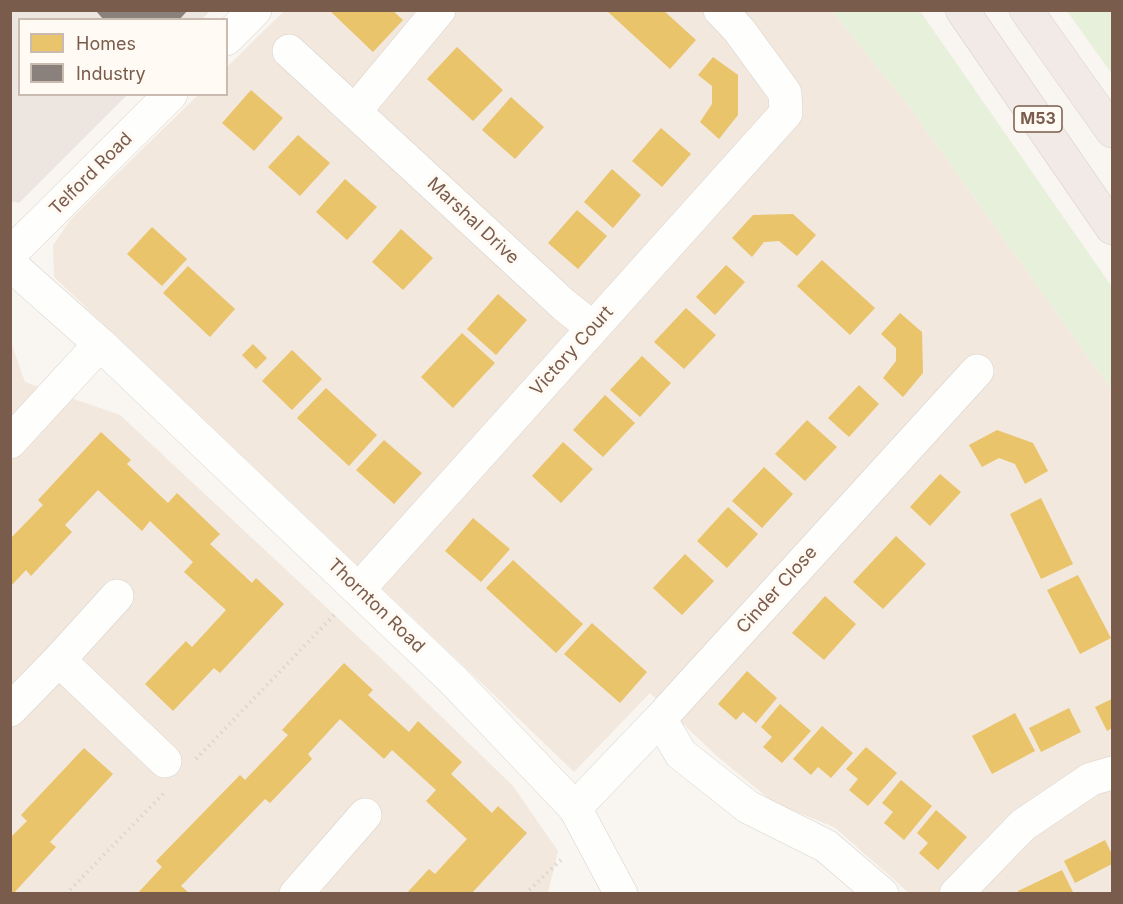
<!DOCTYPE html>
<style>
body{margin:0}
#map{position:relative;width:1123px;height:904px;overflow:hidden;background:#f9f5f0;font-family:Inter,sans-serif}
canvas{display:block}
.frame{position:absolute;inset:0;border:12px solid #7a5c4d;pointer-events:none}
.legend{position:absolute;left:18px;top:18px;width:210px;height:78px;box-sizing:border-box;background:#fffaf3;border:2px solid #cabbb1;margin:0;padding:8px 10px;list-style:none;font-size:18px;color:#7a5c4d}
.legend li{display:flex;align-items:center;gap:12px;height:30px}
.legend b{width:30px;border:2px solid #cabbb1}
</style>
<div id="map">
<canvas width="1123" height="904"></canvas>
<div class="frame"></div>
<ul class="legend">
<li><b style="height:16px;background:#e9c46a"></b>Homes</li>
<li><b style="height:16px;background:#8a817c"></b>Industry</li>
</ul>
</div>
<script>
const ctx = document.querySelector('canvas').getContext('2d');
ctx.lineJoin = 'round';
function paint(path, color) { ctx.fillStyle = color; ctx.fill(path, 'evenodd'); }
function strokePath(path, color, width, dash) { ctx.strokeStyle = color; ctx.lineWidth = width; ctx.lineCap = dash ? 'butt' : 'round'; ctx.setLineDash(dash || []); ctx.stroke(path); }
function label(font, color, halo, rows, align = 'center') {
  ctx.font = font + ' Inter,sans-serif'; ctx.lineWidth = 6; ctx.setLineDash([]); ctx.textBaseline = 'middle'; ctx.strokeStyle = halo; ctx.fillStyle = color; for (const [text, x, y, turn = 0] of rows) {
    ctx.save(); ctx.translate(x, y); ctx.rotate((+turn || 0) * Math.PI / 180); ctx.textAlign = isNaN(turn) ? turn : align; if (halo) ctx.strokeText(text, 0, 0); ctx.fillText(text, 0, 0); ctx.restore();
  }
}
const residential = new Path2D(`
 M 284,11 L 832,11 L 908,105 L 1112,390 L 1112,893 L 909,893 L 834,827 L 774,803 L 718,757 L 650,693 L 574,772 L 488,689 L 54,277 L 53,245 L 72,218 L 198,95 L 226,94 L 227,67 Z
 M 10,340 L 25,382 L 120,415 L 385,662 L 513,786 L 558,851 L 548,893 L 11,893 Z`);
const industrial = new Path2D(`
 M 10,11 L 210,11 L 201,20 L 20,20 L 20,94 L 127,95 L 19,203 L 10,201 Z`);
const green = new Path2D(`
 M 832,11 L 920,11 L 1112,287 L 1112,390 L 908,105 Z
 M 1067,11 L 1112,11 L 1112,74 Z`);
const homes = new Path2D(`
 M 329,10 L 392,10 L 403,20 L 373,52 Z
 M 606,10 L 663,10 L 696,40 L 670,69 Z
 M 457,47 L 503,90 L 473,121 L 427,79 Z
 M 713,57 L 738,75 L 738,115 L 719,139 L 700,122 L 712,104 L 712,86 L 698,75 Z
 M 251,90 L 283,118 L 254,151 L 222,123 Z
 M 511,97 L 544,127 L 515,159 L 482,130 Z
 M 661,128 L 691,154 L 662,187 L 632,161 Z
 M 298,135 L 330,163 L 300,196 L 268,167 Z
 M 612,169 L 641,195 L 613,228 L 584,202 Z
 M 345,179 L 377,207 L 347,240 L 316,212 Z
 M 577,210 L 607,236 L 578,269 L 548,243 Z
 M 793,214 L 816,235 L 797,256 L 779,241 L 764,242 L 752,257 L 732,238 L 753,215 Z
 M 152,227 L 187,259 L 162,286 L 127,254 Z
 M 401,229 L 433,258 L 403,290 L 372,262 Z
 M 822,260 L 875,308 L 850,335 L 797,286 Z
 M 726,265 L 745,282 L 715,315 L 696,297 Z
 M 188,266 L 235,309 L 210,337 L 163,293 Z
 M 498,294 L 527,320 L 496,355 L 467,329 Z
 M 686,308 L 716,335 L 684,369 L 654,342 Z
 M 900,313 L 922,332 L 923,373 L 903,397 L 883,378 L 896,361 L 896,348 L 881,334 Z
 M 462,333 L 495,363 L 453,408 L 421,377 Z
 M 253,344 L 267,358 L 256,369 L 242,355 Z
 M 292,350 L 322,379 L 292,410 L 262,381 Z
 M 642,356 L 671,383 L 640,417 L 610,390 Z
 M 859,385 L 879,404 L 849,437 L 828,418 Z
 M 326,388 L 377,435 L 349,466 L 297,418 Z
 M 605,395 L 635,423 L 603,457 L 573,430 Z
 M 807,420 L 837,447 L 805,481 L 775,454 Z
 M 997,430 L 1033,443 L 1048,471 L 1025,484 L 1015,464 L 999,458 L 982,467 L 969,445 Z
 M 101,432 L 131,460 L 127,464 L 168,503 L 177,493 L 220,534 L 210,544 L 252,583 L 256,578 L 284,604 L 220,673 L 214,668 L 173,711 L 145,684 L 186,641 L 192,647 L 226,610 L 184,572 L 193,562 L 150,521 L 142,531 L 98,490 L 65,525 L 72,532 L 31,576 L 26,570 L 10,587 L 10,539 L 43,505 L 38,500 Z
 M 384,440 L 422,473 L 394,504 L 356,470 Z
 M 563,442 L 593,469 L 561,503 L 532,476 Z
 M 764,467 L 793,494 L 762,528 L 732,501 Z
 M 940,474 L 961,492 L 930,526 L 910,507 Z
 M 1041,498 L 1073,564 L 1041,579 L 1010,514 Z
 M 728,507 L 758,534 L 727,568 L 697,541 Z
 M 473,518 L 510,549 L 481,582 L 445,551 Z
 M 896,536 L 926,564 L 883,609 L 853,582 Z
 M 685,554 L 714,581 L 682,615 L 653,588 Z
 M 513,560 L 583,624 L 556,653 L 486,588 Z
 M 1078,575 L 1111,638 L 1080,654 L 1047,590 Z
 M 825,596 L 856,624 L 824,660 L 792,633 Z
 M 592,623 L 647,672 L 620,703 L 564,654 Z
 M 344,663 L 373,690 L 368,695 L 409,732 L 418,721 L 462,762 L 451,774 L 492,813 L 498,806 L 527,833 L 471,894 L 406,894 L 429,869 L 435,874 L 467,839 L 426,801 L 436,790 L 392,750 L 384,759 L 340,719 L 308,754 L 312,759 L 270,803 L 265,799 L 181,886 L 188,892 L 187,894 L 137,894 L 162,867 L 156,861 L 240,775 L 245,780 L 288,735 L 282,730 Z
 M 747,671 L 777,698 L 756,723 L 743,712 L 736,720 L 718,704 Z
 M 1112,699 L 1112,728 L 1107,731 L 1095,707 Z
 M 780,704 L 811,731 L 782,763 L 763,747 L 772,737 L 761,727 Z
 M 1069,708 L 1081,732 L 1041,752 L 1029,728 Z
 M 1015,713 L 1035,751 L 992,774 L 972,736 Z
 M 822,726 L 853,753 L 831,778 L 818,767 L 811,775 L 793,759 Z
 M 866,747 L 897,773 L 868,806 L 849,790 L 858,779 L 846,769 Z
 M 84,748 L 113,774 L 50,842 L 56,847 L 13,894 L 10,894 L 10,838 L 27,821 L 21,815 Z
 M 901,780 L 932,806 L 904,840 L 884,823 L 893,812 L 882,803 Z
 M 936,810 L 967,837 L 938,870 L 919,853 L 928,843 L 917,833 Z
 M 1105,840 L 1112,854 L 1112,864 L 1075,883 L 1064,861 Z
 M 1062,870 L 1074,894 L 1019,894 L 1018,891 Z`);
const industry = new Path2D(`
 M 95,10 L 188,10 L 179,20 L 104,20 Z`);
const path = new Path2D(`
 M 196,759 L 336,613
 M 66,894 L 164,793
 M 525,894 L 564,857`);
const minor = new Path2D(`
 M 226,39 L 255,10
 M 289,51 L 564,305 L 593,328
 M 355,111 L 439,10
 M 10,254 L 171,94
 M 10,264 L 100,344 L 453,680 L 575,808 L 621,894
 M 10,442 L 100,344
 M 359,589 L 786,113 L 785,93 L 739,30 L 720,10
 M 59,660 L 117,596
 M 10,710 L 59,660 L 165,761
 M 660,719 L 681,754 L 748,807 L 826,846 L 882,894
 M 575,808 L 660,719 L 977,371
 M 296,894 L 365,815
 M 956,894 L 1023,825 L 1091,779 L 1112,773`);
const highway = new Path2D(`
 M 962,10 L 1112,228
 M 1026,10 L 1112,131`);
const shields = [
 [1038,119,48]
];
const shieldNames = [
 ["M53",1038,119]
];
const streetNames = [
 ["Telford Road",91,174,-45],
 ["Marshal Drive",473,221,43],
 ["Victory Court",572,351,-48],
 ["Cinder Close",777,590,-48],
 ["Thornton Road",376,606,44]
];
paint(residential, '#f2e8de');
paint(industrial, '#ede5e0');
paint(green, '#e7f0db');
paint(homes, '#e9c46a');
paint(industry, '#8a817c');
strokePath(minor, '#d7d1cb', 34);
strokePath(highway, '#dad1cc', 34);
strokePath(path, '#dcd5d0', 4, [1.5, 4.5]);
strokePath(minor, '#fefefd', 33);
strokePath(highway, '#f2eae7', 33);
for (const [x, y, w] of shields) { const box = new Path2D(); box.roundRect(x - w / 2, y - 13, w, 26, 4.5); ctx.fillStyle = '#fffaf3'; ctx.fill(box); strokePath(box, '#7a5c4d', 1.5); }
label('bold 16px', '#7a5c4d', null, shieldNames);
label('18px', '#7a5c4d', '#fffaf3', streetNames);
</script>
